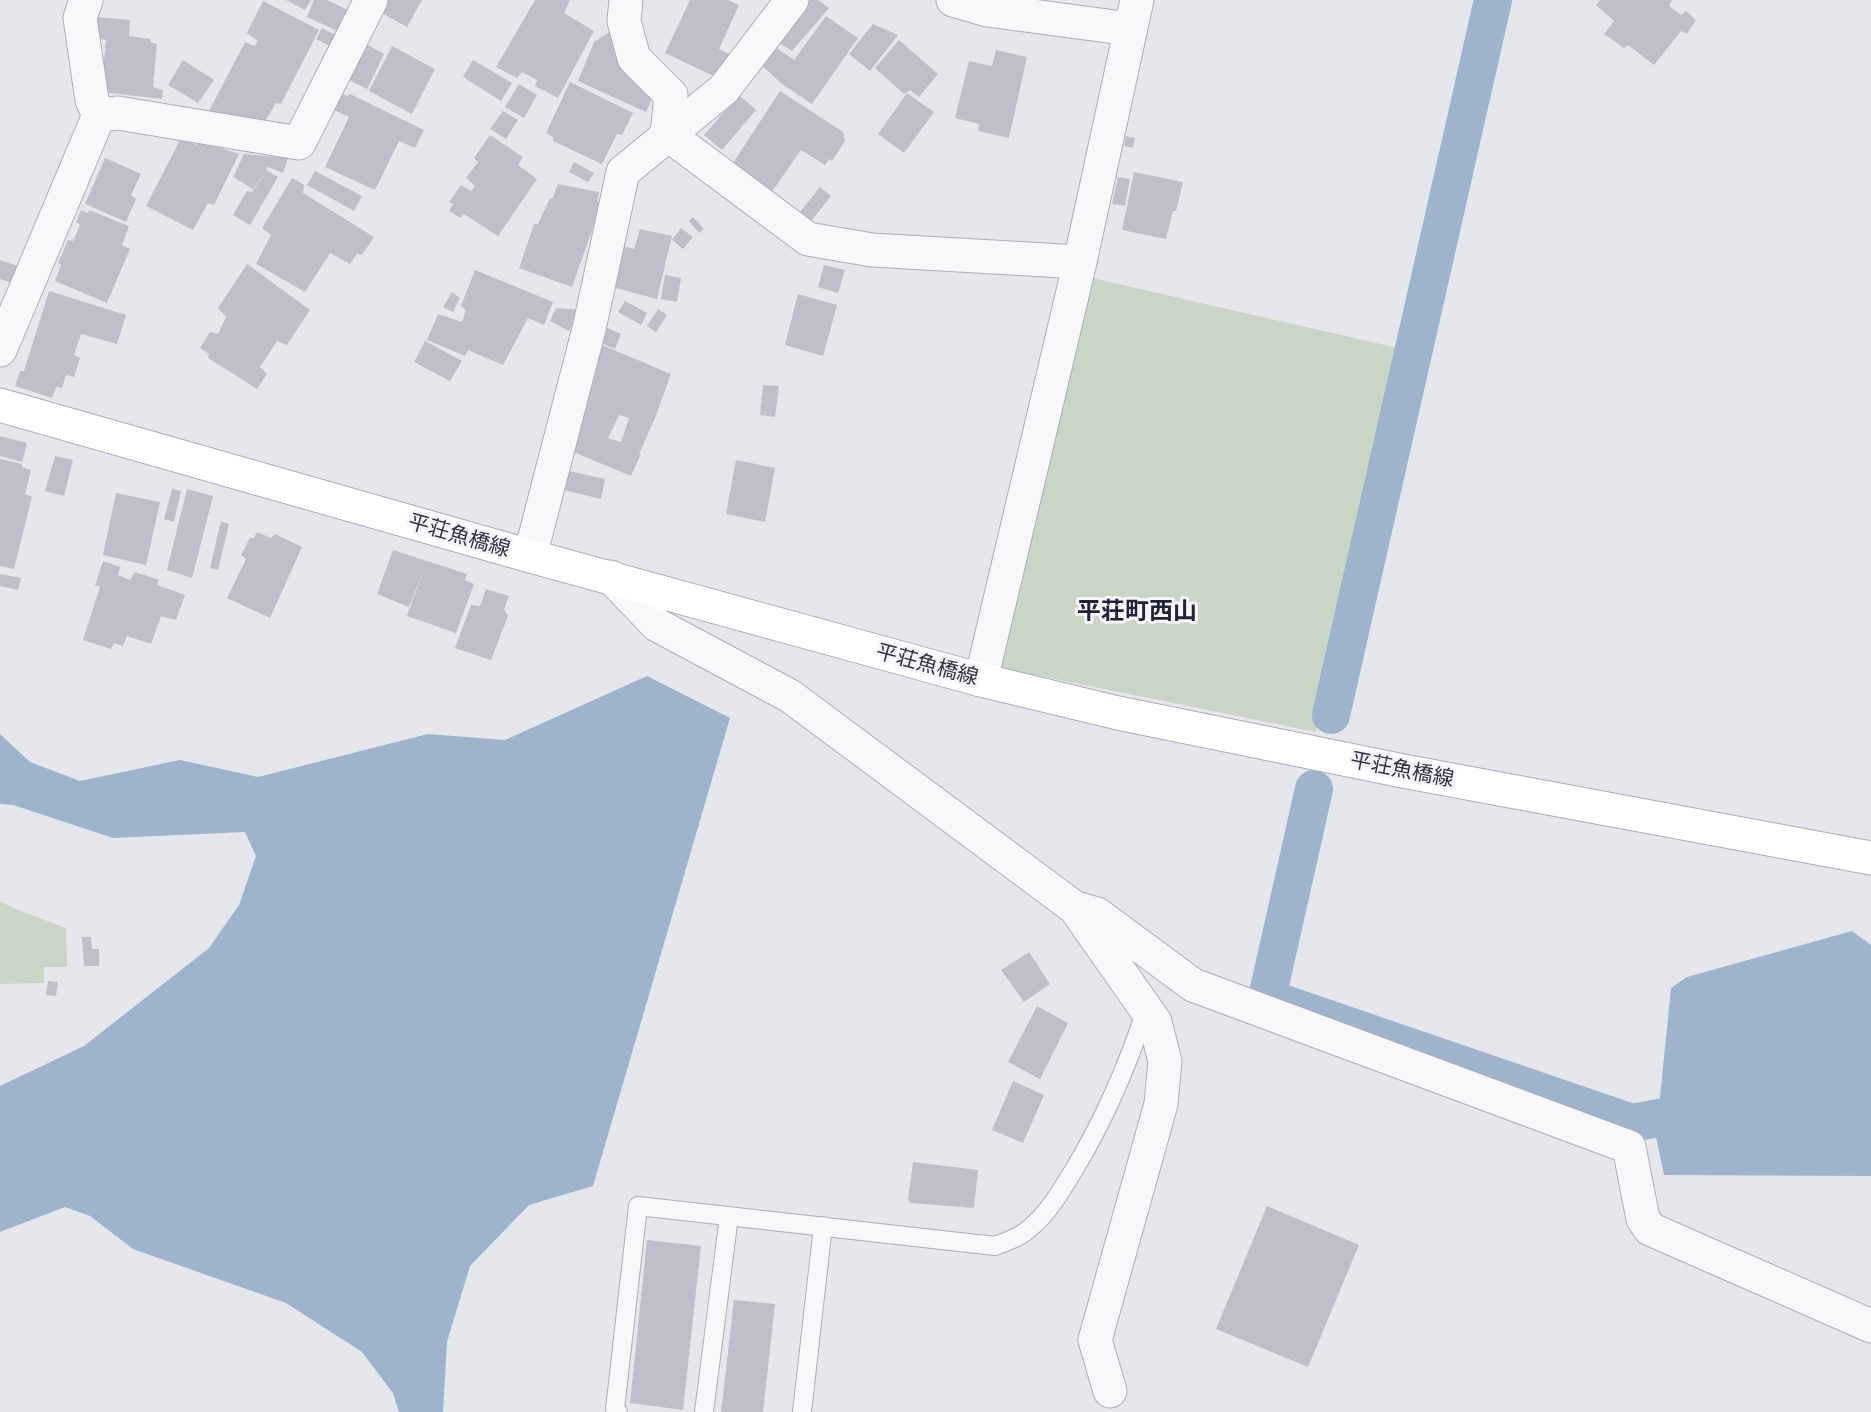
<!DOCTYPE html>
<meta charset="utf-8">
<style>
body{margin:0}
canvas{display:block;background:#e4e7ec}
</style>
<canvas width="1871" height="1412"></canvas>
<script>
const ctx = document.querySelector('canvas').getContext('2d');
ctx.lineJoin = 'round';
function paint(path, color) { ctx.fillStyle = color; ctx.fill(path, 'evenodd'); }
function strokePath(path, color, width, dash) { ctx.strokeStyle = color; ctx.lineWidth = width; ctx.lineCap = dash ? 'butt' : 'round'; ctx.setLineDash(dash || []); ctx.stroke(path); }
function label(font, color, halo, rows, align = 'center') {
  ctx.font = font + ' "Alegreya Sans","Noto Sans JP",sans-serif'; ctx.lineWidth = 6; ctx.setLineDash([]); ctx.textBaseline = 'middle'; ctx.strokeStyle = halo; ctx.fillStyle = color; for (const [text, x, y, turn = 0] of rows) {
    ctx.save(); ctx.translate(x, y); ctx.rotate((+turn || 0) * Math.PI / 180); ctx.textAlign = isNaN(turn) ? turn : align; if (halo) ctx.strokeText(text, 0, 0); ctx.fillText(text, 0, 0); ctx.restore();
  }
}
const green = new Path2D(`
 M 1092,278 L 1411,351 L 1316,732 L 1001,668 Z
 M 0,901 L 13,908 L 66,928 L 67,967 L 44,967 L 44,983 L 0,984 Z`);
const water = new Path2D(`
 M 647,676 L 730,718 L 593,1186 L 529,1205 L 470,1266 L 447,1342 L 443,1412 L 399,1412 L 393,1393 L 362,1352 L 286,1303 L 133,1249 L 90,1216 L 65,1207 L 0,1232 L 0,1086 L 84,1046 L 209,948 L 239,905 L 256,856 L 245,832 L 113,838 L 13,805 L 0,804 L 0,734 L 30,762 L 80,781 L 180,760 L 258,777 L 428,734 L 505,740 Z
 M 1852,931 L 1871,945 L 1871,1176 L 1664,1175 L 1656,1137 L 1671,988 L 1687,977 Z`);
const canal = new Path2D(`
 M 1331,715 L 1493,0
 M 1314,789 L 1267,998 L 1632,1123 L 1707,1109`);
const building = new Path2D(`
 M 286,0 L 311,0 L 305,10 Z
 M 314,0 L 327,0 L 352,12 L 342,33 L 307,17 Z
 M 388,0 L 422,0 L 407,27 L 380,12 Z
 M 535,0 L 570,0 L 564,13 L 594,31 L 558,98 L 535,86 L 537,80 L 522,72 L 517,78 L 496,67 Z
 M 690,0 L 728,0 L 739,5 L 719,49 L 732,55 L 720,79 L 665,53 Z
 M 805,0 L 818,0 L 829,8 L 792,51 L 775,40 Z
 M 1600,0 L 1672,0 L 1669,6 L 1681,15 L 1686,11 L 1696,20 L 1687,34 L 1681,31 L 1654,65 L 1628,45 L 1624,48 L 1604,34 L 1614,21 L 1596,5 Z
 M 263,1 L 319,30 L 281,104 L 276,103 L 261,128 L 206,117 L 245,42 L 255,46 L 258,41 L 247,33 Z
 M 826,16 L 858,38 L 812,104 L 782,84 L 759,63 L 772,45 L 794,60 Z
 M 95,17 L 130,20 L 129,36 L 150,39 L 150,42 L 157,44 L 153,87 L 163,90 L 162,99 L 101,92 L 106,40 L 93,38 Z
 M 873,24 L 898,35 L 870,71 L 849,54 Z
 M 322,28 L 341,38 L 335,49 L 316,39 Z
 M 616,28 L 655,92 L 646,112 L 578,81 L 594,42 Z
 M 899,40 L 938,74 L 919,97 L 910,90 L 904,94 L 875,68 Z
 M 366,44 L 384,54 L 367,89 L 347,79 Z
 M 392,46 L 435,69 L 412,114 L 369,91 Z
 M 996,50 L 1027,57 L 1009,138 L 978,131 L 979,124 L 955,118 L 969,61 L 992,66 Z
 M 183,60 L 214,80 L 198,103 L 168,85 Z
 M 473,60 L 512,83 L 501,101 L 463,77 Z
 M 570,82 L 633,113 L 622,135 L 617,134 L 602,164 L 553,141 L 553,137 L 546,133 Z
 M 519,84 L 537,95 L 524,118 L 505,107 Z
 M 780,91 L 843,132 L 845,141 L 832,161 L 829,159 L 825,165 L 801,150 L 771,193 L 731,166 Z
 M 907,93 L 934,112 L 904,153 L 878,134 Z
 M 342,94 L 348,96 L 350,94 L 424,130 L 415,148 L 399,141 L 375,190 L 325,167 L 349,117 L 334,110 Z
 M 739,95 L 756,110 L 722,150 L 704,135 Z
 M 503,111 L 518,120 L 506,139 L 490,129 Z
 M 490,135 L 523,157 L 518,165 L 537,179 L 498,236 L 464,214 L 460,218 L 449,211 L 453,204 L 449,202 L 461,185 L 471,191 L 475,186 L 466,178 L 478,162 L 474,158 Z
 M 1126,136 L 1135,138 L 1133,148 L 1124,146 Z
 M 181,138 L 196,145 L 199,141 L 239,154 L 214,205 L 208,203 L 193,230 L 146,206 Z
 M 244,154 L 288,158 L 283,173 L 268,167 L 266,170 L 278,177 L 250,225 L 233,215 L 247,191 L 252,192 L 264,174 L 253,189 L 233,177 Z
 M 105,158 L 141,174 L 131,195 L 136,199 L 126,222 L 85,204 Z
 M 574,162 L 594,173 L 588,182 L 569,172 Z
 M 315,171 L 362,196 L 354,211 L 307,185 Z
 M 1134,172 L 1183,182 L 1176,211 L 1173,211 L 1166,239 L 1122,230 Z
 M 1118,177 L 1130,179 L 1125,206 L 1112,204 Z
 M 292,178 L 304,185 L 303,193 L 374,237 L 362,255 L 357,254 L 350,264 L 330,253 L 305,292 L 256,264 L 271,235 L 262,228 Z
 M 558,184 L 599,192 L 597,201 L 604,205 L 597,216 L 572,287 L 519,268 L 534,224 L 538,224 L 550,198 L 552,199 Z
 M 820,187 L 831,196 L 812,220 L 800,212 Z
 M 81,210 L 88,213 L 89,210 L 129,226 L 122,245 L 130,249 L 107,303 L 55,281 L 61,265 L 58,263 L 68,240 L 73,241 L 80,225 L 76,222 Z
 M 693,217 L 704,229 L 699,233 L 689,221 Z
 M 681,228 L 693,237 L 683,249 L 672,240 Z
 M 640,229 L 672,236 L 657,299 L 612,287 L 622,246 L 634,249 Z
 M 0,260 L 23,268 L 17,285 L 0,279 Z
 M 247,264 L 310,310 L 287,345 L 277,341 L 260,367 L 267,374 L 257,389 L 208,358 L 209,354 L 200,348 L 210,332 L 218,334 L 226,317 L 218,308 Z
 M 824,265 L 845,270 L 838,293 L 818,287 Z
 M 475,270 L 553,302 L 544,325 L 528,318 L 503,365 L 468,350 L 465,356 L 427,340 L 438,314 L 462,322 L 466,310 L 461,306 Z
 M 665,275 L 681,278 L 677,302 L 661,299 Z
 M 49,291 L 126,315 L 117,344 L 81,334 L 74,355 L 80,358 L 74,377 L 66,375 L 62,388 L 56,387 L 52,398 L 15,386 L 20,371 L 24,371 Z
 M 452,292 L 460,298 L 453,312 L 443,307 Z
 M 798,294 L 837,305 L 823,356 L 785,345 Z
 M 625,301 L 647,313 L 641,325 L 618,312 Z
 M 556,308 L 581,310 L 569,331 L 550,321 Z
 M 658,309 L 667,315 L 656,332 L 647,326 Z
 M 605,327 L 621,334 L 615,349 L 599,342 Z
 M 425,341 L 462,361 L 450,381 L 414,362 Z
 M 602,345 L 671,374 L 655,418 L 639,454 L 641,454 L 631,476 L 571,451 L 571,429 ZM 619,415 L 629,418 L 621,442 L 608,438 Z
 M 763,385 L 779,386 L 775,417 L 760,415 Z
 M 0,436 L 27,443 L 22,462 L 0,456 Z
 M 55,456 L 73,460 L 64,496 L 45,491 Z
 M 0,459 L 22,464 L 22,467 L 31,470 L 25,494 L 32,497 L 14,569 L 0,566 Z
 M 736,460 L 775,468 L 765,522 L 726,514 Z
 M 569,471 L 605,479 L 601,499 L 564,490 Z
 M 172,489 L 181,491 L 174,522 L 164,519 Z
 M 187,489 L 213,496 L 192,578 L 167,570 Z
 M 116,493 L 160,502 L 146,565 L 103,555 Z
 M 221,521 L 229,524 L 218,570 L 210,568 Z
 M 257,532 L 271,538 L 275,534 L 302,547 L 270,618 L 227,598 L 246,559 L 241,555 L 250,538 L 254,538 Z
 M 393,550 L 467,574 L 465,580 L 474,584 L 456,633 L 407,616 L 424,569 L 409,607 L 377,594 Z
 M 103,561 L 120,567 L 118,575 L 130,580 L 135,572 L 159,580 L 157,585 L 185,595 L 176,620 L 161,616 L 151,644 L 127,636 L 123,646 L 114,643 L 111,649 L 83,640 L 100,587 L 95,585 Z
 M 0,574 L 21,578 L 18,590 L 0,586 Z
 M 486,589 L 509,596 L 504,610 L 508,616 L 491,660 L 455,648 L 471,605 L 480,606 Z
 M 82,937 L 91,937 L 92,949 L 99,949 L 99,966 L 84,966 Z
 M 1029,952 L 1050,984 L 1024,1002 L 1001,970 Z
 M 48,981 L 58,982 L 56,996 L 46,995 Z
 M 1037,1006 L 1068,1023 L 1040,1079 L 1008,1062 Z
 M 1013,1081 L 1044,1095 L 1023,1143 L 992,1130 Z
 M 913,1162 L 978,1170 L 974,1208 L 911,1203 L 908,1200 Z
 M 1267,1206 L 1359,1245 L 1308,1367 L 1216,1329 Z
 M 647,1240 L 701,1246 L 683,1410 L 630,1403 Z
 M 734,1300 L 775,1304 L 763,1412 L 721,1412 Z`);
const service = new Path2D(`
 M 618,1412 L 615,1409 L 638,1206 L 995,1246 C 1008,1241 1021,1237 1031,1227 C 1049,1212 1060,1192 1072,1173 C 1104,1121 1127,1067 1146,1010
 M 704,1412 L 729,1216
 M 802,1412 L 823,1226`);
const minor = new Path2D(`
 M 626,0 L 624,21 L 634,58 L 671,95 L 667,134 L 808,239 L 872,250 L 1080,262
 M 953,0 L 987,10 L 1130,29
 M 99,115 L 118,113 L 299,143 L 371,0
 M 0,350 L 99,115 L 92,100 L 80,18 L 86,0
 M 530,556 L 589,329 L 623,172 L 724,89 L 792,0
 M 611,577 L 657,625 L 790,696 L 1075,908 L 1155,1022 L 1165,1061 L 1161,1104 L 1095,1340 L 1110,1391
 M 981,680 L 1080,262 L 1137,0
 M 1080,909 L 1097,914 L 1193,985 L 1629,1147 L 1643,1219 L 1650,1229 L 1871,1326`);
const secondary = new Path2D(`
 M 0,405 L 530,556 L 981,680 L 1118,713 L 1403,771 L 1871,858`);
const streetNames = [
 ["平荘魚橋線",459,536,16],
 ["平荘魚橋線",927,665,15],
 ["平荘魚橋線",1402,770,11]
];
const quarterNames = [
 ["平荘町西山",1137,612]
];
paint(green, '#c9d6c5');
paint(water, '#9fb4cc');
strokePath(canal, '#9fb4cc', 38);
paint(building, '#bbc0ca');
strokePath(service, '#a9aeb7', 20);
strokePath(minor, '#a9aeb7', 35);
strokePath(secondary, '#a9aeb7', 35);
strokePath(service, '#f7f8fa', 18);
strokePath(minor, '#f7f8fa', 33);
strokePath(secondary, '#fff', 33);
label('21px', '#2b3445', '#f4f6f9', streetNames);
label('bold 24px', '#1d2536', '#f4f6f9', quarterNames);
</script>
